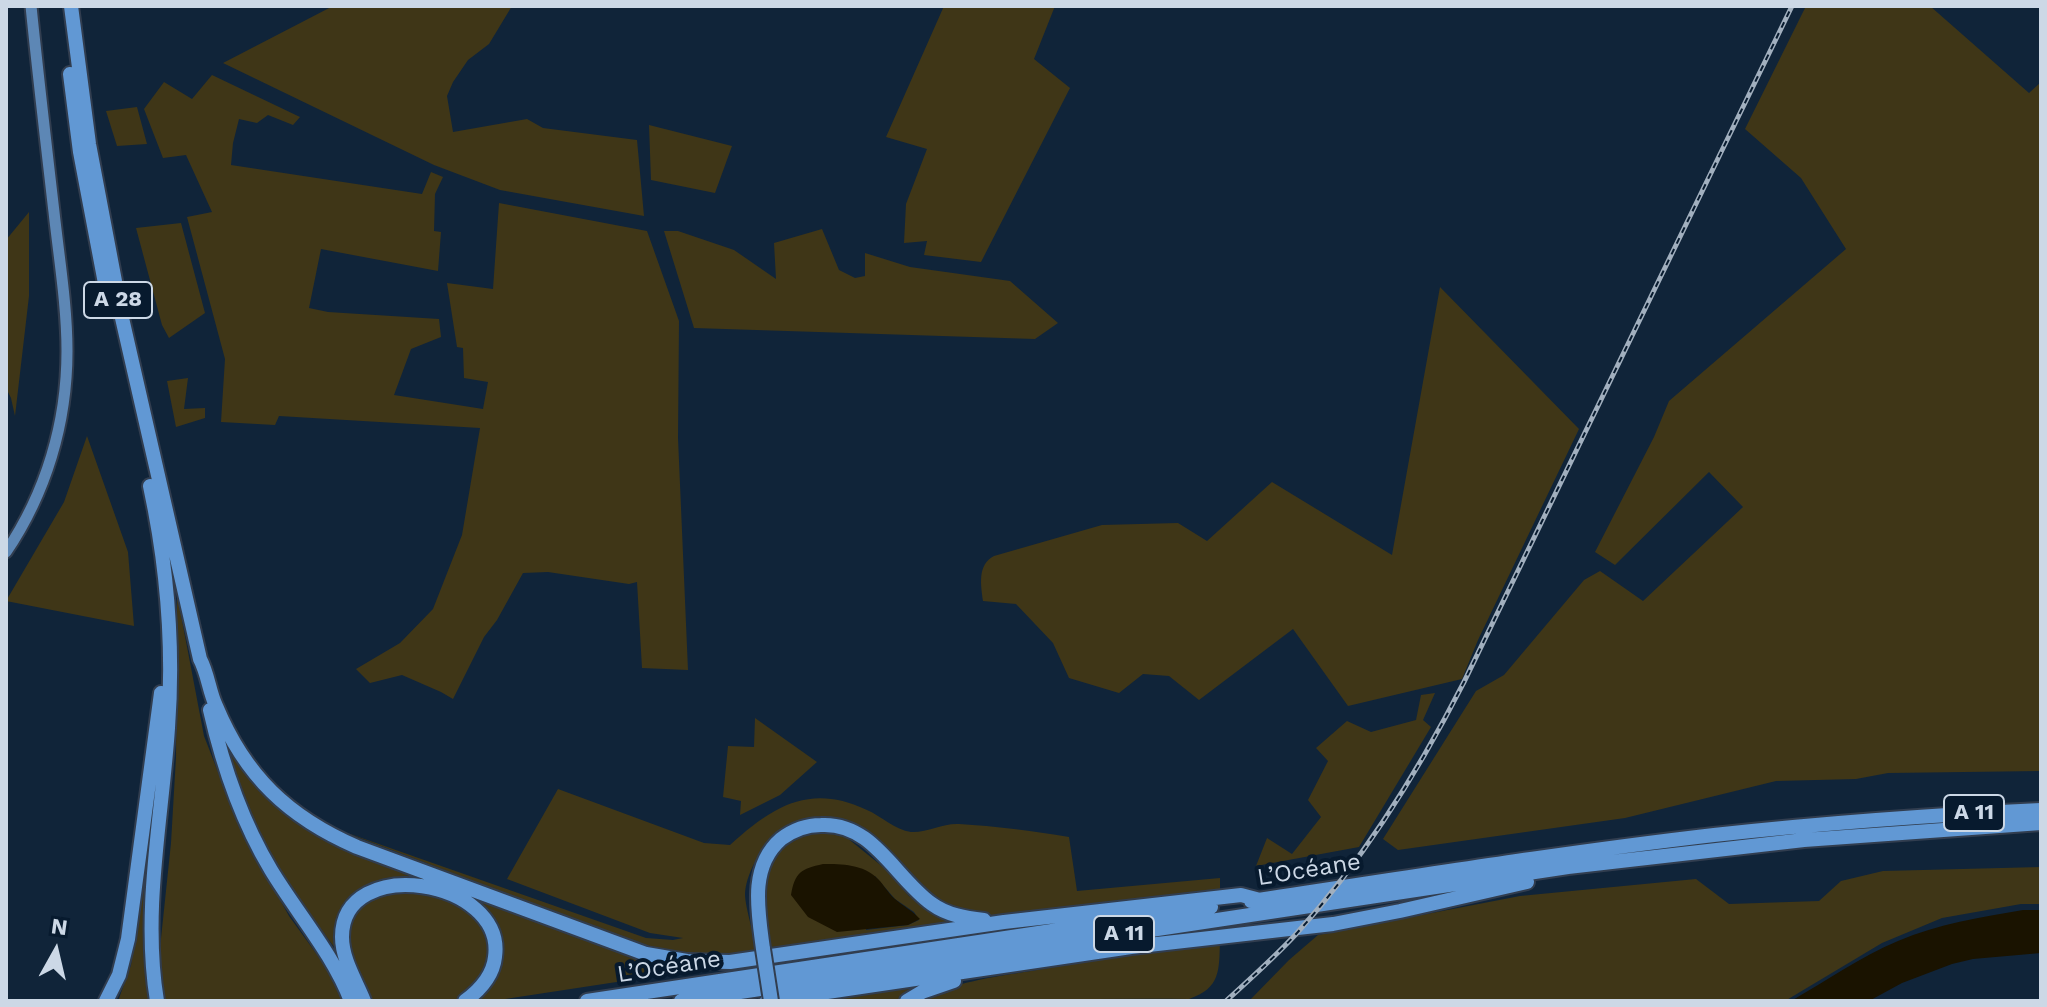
<!DOCTYPE html>
<meta charset="utf-8">
<style>
body{margin:0}
#map{position:relative;width:2047px;height:1007px;overflow:hidden;background:#102439;font-family:"Work Sans",sans-serif}
canvas{display:block}
.frame{position:absolute;inset:0;border:8px solid #ccd8e6;pointer-events:none}
.north{position:absolute;left:16px;top:911px;width:80px;height:80px;-webkit-text-stroke:6px #071a2e;paint-order:stroke;rotate:8deg;font-size:22px;font-weight:700;line-height:32px;text-align:center;color:#ccd8e6}
.north::after{content:'';display:block;margin:auto;width:28px;height:36px;background:#ccd8e6;clip-path:polygon(50% 0,100% 100%,50% 72%,0 100%)}
</style>
<div id="map">
<canvas width="2047" height="1007"></canvas>
<div class="frame"></div>
<div class="north">N</div>
</div>
<script>
const ctx = document.querySelector('canvas').getContext('2d');
ctx.lineJoin = 'round';
function paint(path, color) { ctx.fillStyle = color; ctx.fill(path, 'evenodd'); }
function strokePath(path, color, width, dash) { ctx.strokeStyle = color; ctx.lineWidth = width; ctx.lineCap = dash ? 'butt' : 'round'; ctx.setLineDash(dash || []); ctx.stroke(path); }
function label(font, color, halo, rows, align = 'center') {
  ctx.font = font + ' "Work Sans",sans-serif'; ctx.lineWidth = 8; ctx.setLineDash([]); ctx.textBaseline = 'middle'; ctx.strokeStyle = halo; ctx.fillStyle = color; for (const [text, x, y, turn = 0] of rows) {
    ctx.save(); ctx.translate(x, y); ctx.rotate((+turn || 0) * Math.PI / 180); ctx.textAlign = isNaN(turn) ? turn : align; if (halo) ctx.strokeText(text, 0, 0); ctx.fillText(text, 0, 0); ctx.restore();
  }
}
const green = new Path2D(`
 M 333,6 L 512,6 L 489,44 L 468,60 L 453,82 L 447,96 L 453,132 L 527,119 L 543,128 L 637,140 L 644,216 L 500,190 L 434,165 L 223,63 Z
 M 944,6 L 1055,6 L 1034,59 L 1070,88 L 981,262 L 924,255 L 927,241 L 904,243 L 906,204 L 927,149 L 886,137 Z
 M 1806,6 L 1930,6 L 2029,93 L 2041,82 L 2041,771 L 1888,773 L 1856,779 L 1776,781 L 1625,818 L 1398,850 L 1383,839 L 1476,691 L 1504,675 L 1584,580 L 1600,571 L 1643,601 L 1743,507 L 1709,472 L 1615,565 L 1595,552 L 1654,437 L 1669,401 L 1846,249 L 1801,178 L 1745,129 Z
 M 212,75 L 300,117 L 293,125 L 268,115 L 257,123 L 239,119 L 233,143 L 231,165 L 422,194 L 431,172 L 443,177 L 435,194 L 434,231 L 441,232 L 438,271 L 321,249 L 309,308 L 328,312 L 439,319 L 441,337 L 411,349 L 394,395 L 483,409 L 488,382 L 464,378 L 463,348 L 457,347 L 447,283 L 493,289 L 499,203 L 647,231 L 679,321 L 678,438 L 688,670 L 642,668 L 637,582 L 629,584 L 548,572 L 523,573 L 497,620 L 484,637 L 453,699 L 441,692 L 402,675 L 370,683 L 356,669 L 400,643 L 433,609 L 462,535 L 480,428 L 279,416 L 275,425 L 221,422 L 225,359 L 187,217 L 212,212 L 186,155 L 163,158 L 144,109 L 164,82 L 192,99 Z
 M 137,107 L 147,144 L 117,146 L 106,111 Z
 M 649,125 L 732,146 L 715,193 L 651,180 Z
 M 29,212 L 29,296 L 15,416 L 11,398 L 6,388 L 6,240 Z
 M 181,223 L 205,313 L 169,338 L 162,325 L 136,228 Z
 M 822,229 L 839,270 L 855,278 L 865,276 L 865,253 L 910,267 L 1010,281 L 1058,323 L 1035,339 L 694,328 L 664,231 L 678,231 L 734,250 L 776,279 L 774,243 Z
 M 1440,287 L 1579,429 L 1478,640 L 1462,679 L 1348,706 L 1293,629 L 1199,700 L 1169,676 L 1143,674 L 1119,693 L 1069,678 L 1053,643 L 1016,604 L 983,601 C 981,585 977,565 994,556 L 1102,525 L 1178,523 L 1207,541 L 1272,482 L 1392,555 Z
 M 188,378 L 184,409 L 205,408 L 205,418 L 176,427 L 167,381 Z
 M 87,436 L 128,552 L 134,626 L 6,601 L 64,502 Z
 M 177,594 L 204,736 L 238,823 L 289,916 L 329,971 L 347,1001 L 162,1001 L 158,967 L 171,843 L 176,757 Z
 M 1435,693 L 1423,720 L 1431,727 L 1359,847 L 1256,866 L 1267,838 L 1292,854 L 1321,817 L 1308,800 L 1328,761 L 1316,748 L 1347,721 L 1371,732 L 1416,720 L 1421,695 Z
 M 755,718 L 817,762 L 780,795 L 740,815 L 741,801 L 723,797 L 728,746 L 754,747 Z
 M 218,729 L 286,812 L 621,951 L 728,965 L 492,1001 L 475,1001 C 484,983 504,960 501,939 C 498,922 483,904 467,897 C 461,895 381,884 375,885 C 369,886 358,893 353,897 C 337,911 341,936 340,955 C 309,913 276,869 253,821 C 239,791 229,760 218,729 Z
 M 558,789 L 704,843 L 730,845 C 773,806 810,783 867,810 C 881,816 895,830 911,832 C 927,833 943,823 959,824 C 995,826 1033,831 1069,837 L 1077,891 L 1220,878 L 1220,890 C 1170,896 1120,902 1070,908 C 1038,912 1005,918 973,914 C 907,905 891,816 819,819 C 800,819 782,826 770,840 C 758,854 746,875 745,894 C 745,907 755,939 758,953 L 731,958 L 680,953 L 637,943 L 336,829 L 646,938 L 673,940 L 683,938 L 650,933 L 507,879 Z
 M 154,794 L 144,944 L 153,1001 L 118,1001 L 131,965 Z
 M 825,832 L 846,837 L 888,871 L 909,896 L 960,924 L 768,954 L 764,885 L 774,858 L 787,845 L 804,835 ZM 875,876 L 895,899 L 914,912 L 919,920 L 908,925 L 866,930 Z
 M 2041,867 L 2041,904 L 2021,904 L 1942,918 L 1882,943 L 1785,1001 L 1249,1001 L 1289,960 L 1318,935 L 1520,896 L 1696,879 L 1729,904 L 1819,901 L 1841,881 L 1883,871 Z
 M 421,892 L 459,903 L 483,925 L 490,942 L 487,970 L 468,992 L 453,1001 L 368,1001 L 353,962 L 348,934 L 353,914 L 380,893 Z
 M 1220,941 C 1219,970 1221,988 1189,999 C 1099,998 1009,1001 919,1001 C 953,982 993,977 1031,971 C 1094,959 1157,950 1220,941 Z
 M 934,981 L 913,989 L 896,1001 L 809,1001 Z`);
const water = new Path2D(`
 M 823,864 C 842,864 863,864 878,879 C 884,885 888,893 895,899 C 903,906 913,911 920,919 L 908,925 L 837,932 L 808,917 L 791,895 C 795,872 801,869 823,864 Z
 M 2023,910 L 2041,910 L 2041,953 L 1973,959 L 1952,964 L 1902,983 L 1869,1001 L 1791,1001 C 1826,981 1860,957 1898,941 C 1938,924 1981,917 2023,910 Z`);
const primary = new Path2D(`
 M 6,552 C 46,493 67,423 67,351 C 67,305 59,258 54,212 C 46,143 38,75 31,6`);
const motorway = new Path2D(`
 M 71,6 L 89,144 L 122,318 L 200,659 C 208,674 209,691 216,706 C 245,776 288,817 357,847 L 646,954 L 687,961 L 730,962 L 1004,922 L 1241,895 L 1260,900
 M 70,74 L 80,152 L 107,294
 M 150,486 C 167,565 174,647 168,728 C 162,818 142,911 157,1001
 M 210,710 C 223,767 241,820 271,870 C 297,913 333,954 351,1001
 M 1251,901 C 1405,878 1559,853 1714,835 C 1823,823 1932,815 2041,810
 M 763,949 C 758,911 749,867 781,839 C 793,830 806,825 821,825 C 873,822 895,878 932,904 C 947,915 966,918 984,920
 M 106,1001 L 119,975 L 128,939 L 161,693
 M 364,1001 C 356,981 342,959 342,937 C 342,853 506,879 495,957 C 493,976 480,990 465,1001
 M 587,1001 L 1211,907
 M 681,1001 L 1568,867 L 1804,840 L 2041,823
 M 767,1001 L 1131,947 L 1333,924 L 1400,911 L 1527,882
 M 907,1001 L 922,992 L 954,981`);
const rail = new Path2D(`
 M 1226,1001 C 1250,979 1275,957 1297,933 C 1365,858 1418,772 1464,682 L 1792,6`);
const motorwayBridge = new Path2D(`
 M 763,949 L 771,1001`);
const shields = [
 [118,300,68],
 [1974,813,60],
 [1124,934,60]
];
const shieldNames = [
 ["A 28",118,300],
 ["A 11",1974,813],
 ["A 11",1124,934]
];
const streetNames = [
 ["L’Océane",1309,870,-9],
 ["L’Océane",669,967,-9]
];
paint(green, '#3f3617');
paint(water, '#1a1300');
strokePath(primary, '#313d4f', 15);
strokePath(motorway, '#313d4f', 18);
strokePath(primary, '#5d87b5', 11);
strokePath(motorway, '#6198d4', 14);
strokePath(rail, '#a1afbe', 5);
strokePath(rail, '#071a2e', 2, [6]);
strokePath(motorwayBridge, '#313d4f', 18, []);
strokePath(motorwayBridge, '#6198d4', 14);
for (const [x, y, w] of shields) { const box = new Path2D(); box.roundRect(x - w / 2, y - 18, w, 36, 6); ctx.fillStyle = '#071a2e'; ctx.fill(box); strokePath(box, '#ccd8e6', 2); }
label('bold 22px', '#ccd8e6', null, shieldNames);
label('24px', '#ccd8e6', '#071a2e', streetNames);
</script>
